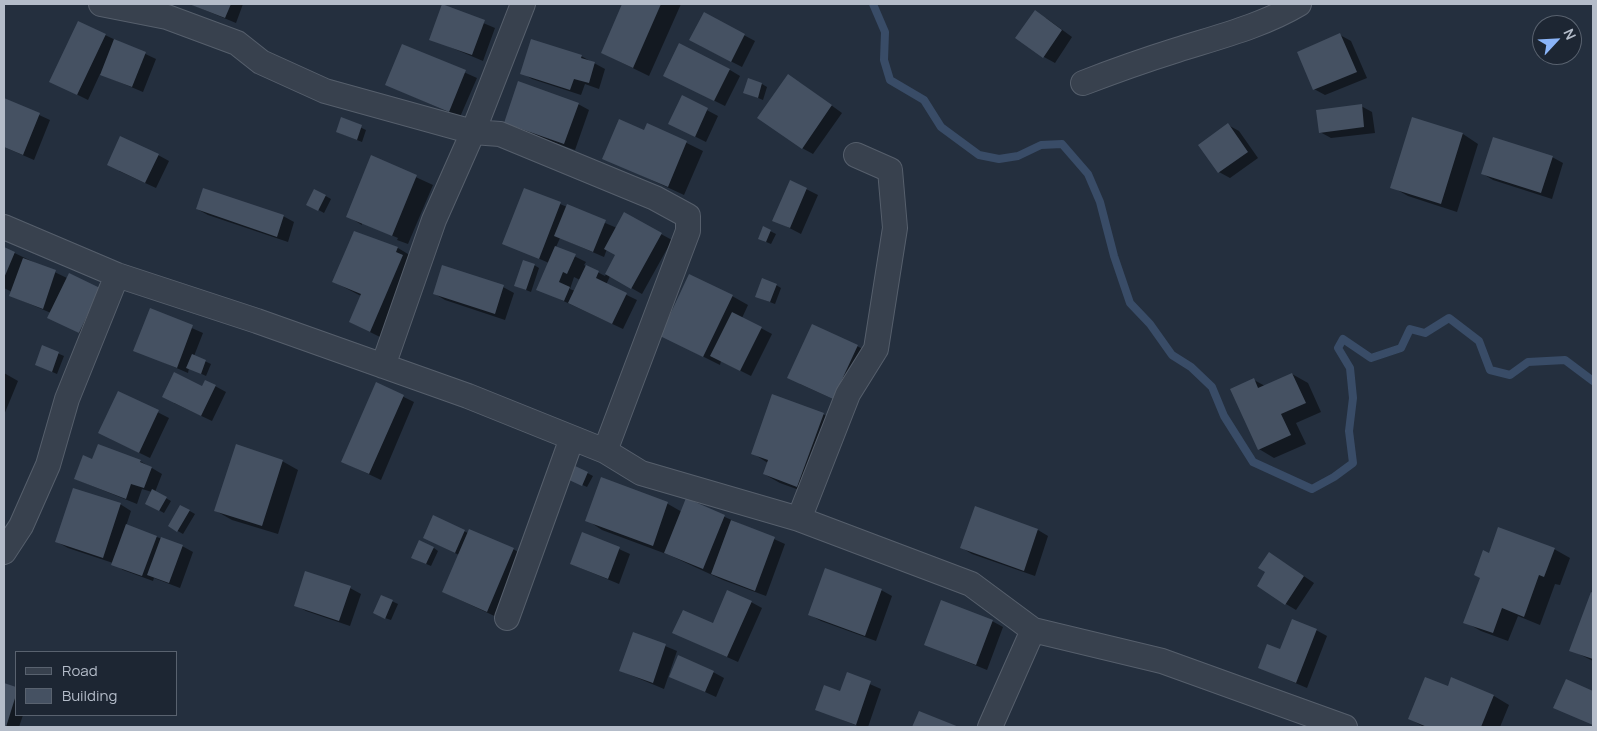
<!DOCTYPE html>
<style>
body{margin:0}
#map{position:relative;width:1597px;height:731px;overflow:hidden;background:#242f3e;font-family:Manrope,sans-serif}
canvas{display:block}
.frame{position:absolute;inset:0;border:5px solid #b4bcc9;pointer-events:none}
.legend{position:absolute;left:15px;top:651px;width:162px;height:65px;box-sizing:border-box;background:#1d2633;border:1px solid #59626f;margin:0;padding:6px 9px;list-style:none;font-size:15px;color:#b4bcc9}
.legend li{display:flex;align-items:center;gap:10px;height:25px}
.legend b{width:25px;border:1px solid #59626f}
.north{position:absolute;left:1532px;top:15px;width:50px;height:50px;box-sizing:border-box;background:#1d2633;border:1px solid #59626f;border-radius:50%;rotate:65deg;font-size:14px;font-weight:700;line-height:20px;text-align:center;color:#b4bcc9}
.north::after{content:'';display:block;margin:auto;width:18px;height:22px;background:#8ab4f8;clip-path:polygon(50% 0,100% 100%,50% 72%,0 100%)}
</style>
<div id="map">
<canvas width="1597" height="731"></canvas>
<div class="frame"></div>
<ul class="legend">
<li><b style="height:6px;background:#38414e"></b>Road</li>
<li><b style="height:14px;background:#455162"></b>Building</li>
</ul>
<div class="north">N</div>
</div>
<script>
const ctx = document.querySelector('canvas').getContext('2d');
ctx.lineJoin = 'round';
function paint(path, color) { ctx.fillStyle = color; ctx.fill(path, 'evenodd'); }
function strokePath(path, color, width, dash) { ctx.strokeStyle = color; ctx.lineWidth = width; ctx.lineCap = dash ? 'butt' : 'round'; ctx.setLineDash(dash || []); ctx.stroke(path); }
const shadow = new Path2D(`
 M 190,4 L 243,4 L 236,23 Z
 M 624,4 L 681,4 L 649,76 L 602,53 Z
 M 443,6 L 495,28 L 483,61 L 431,39 Z
 M 704,14 L 755,41 L 742,67 L 701,46 Z
 M 1046,18 L 1072,37 L 1055,63 L 1044,57 Z
 M 105,35 L 156,59 L 143,92 L 100,74 L 88,100 L 62,87 Z
 M 1340,35 L 1351,41 L 1367,78 L 1325,95 L 1314,89 Z
 M 403,45 L 477,78 L 460,117 L 387,85 Z
 M 581,56 L 605,69 L 599,89 L 585,84 L 581,95 L 532,79 L 522,73 Z
 M 730,70 L 740,76 L 725,106 L 675,81 Z
 M 799,82 L 842,113 L 813,154 L 802,148 Z
 M 762,84 L 767,87 L 763,100 L 744,92 Z
 M 682,97 L 718,116 L 706,142 L 680,129 Z
 M 4,99 L 50,120 L 34,160 L 4,147 Z
 M 578,104 L 589,110 L 575,150 L 516,129 L 505,123 Z
 M 1361,106 L 1372,112 L 1375,133 L 1331,138 L 1320,132 Z
 M 342,119 L 366,130 L 362,142 L 342,134 Z
 M 1413,119 L 1463,134 L 1478,144 L 1457,212 L 1408,196 L 1392,187 Z
 M 648,124 L 703,151 L 684,195 L 604,158 L 644,132 Z
 M 1228,125 L 1239,131 L 1258,158 L 1230,178 L 1219,172 Z
 M 158,155 L 169,161 L 156,188 L 119,171 Z
 M 372,157 L 433,185 L 408,244 L 397,240 L 398,238 L 362,223 L 362,225 L 347,216 Z
 M 1552,157 L 1563,163 L 1552,199 L 1493,180 L 1483,174 Z
 M 790,181 L 818,195 L 801,234 L 774,220 Z
 M 315,190 L 331,199 L 324,213 L 308,204 Z
 M 560,204 L 617,228 L 624,214 L 672,240 L 642,294 L 610,276 L 606,285 L 637,300 L 623,329 L 538,289 L 549,263 L 503,243 ZM 560,238 L 604,257 L 607,249 L 616,255 L 605,276 L 584,265 L 586,262 L 556,247 ZM 574,277 L 580,280 L 575,291 L 570,289 Z
 M 197,209 L 283,216 L 294,222 L 288,242 L 208,215 Z
 M 764,228 L 776,234 L 771,244 L 764,241 Z
 M 355,232 L 398,248 L 413,257 L 386,340 L 350,322 L 361,296 L 334,282 Z
 M 4,248 L 67,278 L 110,295 L 90,338 L 60,323 L 51,313 L 11,296 L 12,292 L 4,288 Z
 M 534,265 L 539,268 L 531,292 L 521,288 Z
 M 776,285 L 781,288 L 775,304 L 762,299 Z
 M 503,287 L 514,293 L 505,320 L 445,300 L 435,294 Z
 M 732,296 L 748,305 L 742,318 L 772,334 L 751,376 L 721,361 L 720,365 L 662,336 Z
 M 151,310 L 203,333 L 194,356 L 211,364 L 206,376 L 189,368 L 188,373 L 135,350 Z
 M 857,346 L 868,352 L 844,404 L 800,384 Z
 M 43,347 L 64,356 L 57,374 L 36,365 Z
 M 4,373 L 18,381 L 4,415 Z
 M 1292,374 L 1308,383 L 1321,412 L 1296,423 L 1306,444 L 1274,458 L 1259,449 L 1254,380 L 1265,386 Z
 M 377,384 L 414,402 L 381,480 L 343,462 Z
 M 215,386 L 226,392 L 212,421 L 174,403 L 203,388 Z
 M 118,392 L 169,418 L 150,458 L 111,439 Z
 M 823,414 L 839,423 L 813,495 L 780,483 L 764,474 L 768,463 L 752,453 Z
 M 140,461 L 162,474 L 155,492 L 171,501 L 164,513 L 146,503 L 152,492 L 142,489 L 137,504 L 75,479 Z
 M 282,461 L 298,470 L 278,534 L 232,520 L 216,511 Z
 M 574,466 L 593,476 L 587,487 L 574,481 Z
 M 602,479 L 668,504 L 682,512 L 687,500 L 785,544 L 766,596 L 723,580 L 669,555 L 602,530 L 587,520 Z
 M 120,504 L 131,511 L 126,526 L 182,546 L 193,552 L 180,588 L 154,578 L 153,581 L 123,570 L 113,563 L 68,548 L 57,542 Z
 M 181,506 L 195,514 L 183,534 L 169,526 Z
 M 434,517 L 468,533 L 513,549 L 529,558 L 503,620 L 443,592 L 459,555 L 425,538 Z
 M 1038,530 L 1048,536 L 1035,576 L 972,554 L 962,548 Z
 M 583,533 L 630,554 L 619,584 L 571,564 Z
 M 434,548 L 438,551 L 431,566 L 417,560 Z
 M 1554,549 L 1570,558 L 1560,585 L 1555,584 L 1540,625 L 1518,616 L 1508,641 L 1481,631 L 1465,622 L 1490,555 Z
 M 1280,560 L 1314,583 L 1296,610 L 1286,604 Z
 M 350,588 L 361,594 L 350,626 L 306,611 L 295,605 Z
 M 881,590 L 892,596 L 876,641 L 821,621 L 810,615 Z
 M 1591,594 L 1593,595 L 1593,661 L 1571,650 Z
 M 381,596 L 398,604 L 391,620 L 379,616 Z
 M 751,602 L 762,608 L 738,662 L 685,638 L 714,625 Z
 M 992,621 L 1003,627 L 987,670 L 926,645 Z
 M 1316,630 L 1327,636 L 1307,688 L 1260,668 L 1281,651 Z
 M 634,633 L 677,651 L 664,689 L 621,671 Z
 M 713,672 L 724,678 L 716,697 L 670,676 Z
 M 847,674 L 881,689 L 868,727 L 860,727 L 816,709 L 841,692 Z
 M 4,684 L 16,688 L 16,715 L 23,715 L 19,727 L 4,727 Z
 M 1448,688 L 1494,696 L 1509,705 L 1500,727 L 1424,727 L 1410,719 Z`);
const stream = new Path2D(`
 M 873,4 L 885,32 L 884,60 L 890,80 L 924,100 L 941,127 L 979,155 L 999,159 L 1018,156 L 1041,145 L 1062,144 L 1088,174 L 1100,202 L 1114,256 L 1130,303 L 1150,324 L 1172,355 L 1191,367 L 1212,387 L 1224,416 L 1253,462 L 1312,489 L 1334,477 L 1353,463 L 1349,431 L 1353,398 L 1350,368 L 1338,348 L 1343,339 L 1371,358 L 1401,348 L 1410,329 L 1425,333 L 1449,318 L 1479,341 L 1490,370 L 1510,375 L 1528,362 L 1565,360 L 1593,381`);
const building = new Path2D(`
 M 189,4 L 231,4 L 225,18 Z
 M 442,4 L 485,20 L 472,55 L 429,40 Z
 M 622,4 L 661,4 L 633,68 L 601,53 Z
 M 1035,10 L 1062,30 L 1043,58 L 1015,38 Z
 M 704,12 L 745,34 L 731,62 L 689,40 Z
 M 78,21 L 106,34 L 77,95 L 49,82 Z
 M 1340,33 L 1357,72 L 1313,90 L 1297,52 Z
 M 114,39 L 146,52 L 132,87 L 100,75 Z
 M 531,39 L 582,55 L 581,58 L 595,62 L 589,83 L 574,79 L 570,90 L 520,74 Z
 M 679,43 L 730,69 L 714,101 L 663,76 Z
 M 402,44 L 466,70 L 449,112 L 385,85 Z
 M 788,74 L 832,105 L 802,149 L 757,118 Z
 M 748,78 L 762,83 L 758,98 L 743,93 Z
 M 518,81 L 579,103 L 564,144 L 504,123 Z
 M 682,95 L 708,108 L 695,137 L 668,124 Z
 M 4,98 L 40,113 L 23,155 L 4,147 Z
 M 1362,104 L 1364,127 L 1319,133 L 1316,110 Z
 M 341,117 L 362,125 L 357,140 L 336,132 Z
 M 1412,117 L 1463,133 L 1441,204 L 1390,188 Z
 M 619,119 L 644,130 L 647,123 L 687,141 L 668,187 L 602,159 Z
 M 1228,123 L 1248,152 L 1218,173 L 1198,145 Z
 M 120,136 L 159,154 L 145,183 L 107,165 Z
 M 1493,137 L 1553,156 L 1541,193 L 1481,174 Z
 M 371,155 L 417,175 L 392,236 L 346,217 Z
 M 790,180 L 807,188 L 790,228 L 772,221 Z
 M 203,188 L 284,215 L 277,237 L 196,209 Z
 M 524,188 L 561,202 L 539,259 L 502,244 Z
 M 314,189 L 326,195 L 318,211 L 306,205 Z
 M 567,204 L 606,220 L 593,252 L 554,236 Z
 M 624,212 L 662,233 L 631,289 L 605,274 L 615,255 L 604,249 Z
 M 763,226 L 771,230 L 766,242 L 758,239 Z
 M 354,231 L 398,247 L 396,252 L 403,255 L 370,332 L 349,322 L 361,294 L 332,282 Z
 M 555,246 L 576,254 L 567,274 L 563,272 L 559,282 L 570,287 L 564,301 L 536,290 Z
 M 4,247 L 15,252 L 4,278 Z
 M 23,258 L 56,270 L 43,309 L 9,296 Z
 M 523,260 L 535,264 L 526,290 L 514,286 Z
 M 442,265 L 504,285 L 495,314 L 433,294 Z
 M 586,265 L 599,271 L 596,278 L 627,293 L 612,324 L 568,303 Z
 M 69,273 L 100,288 L 79,333 L 47,318 Z
 M 689,274 L 733,295 L 703,357 L 660,336 Z
 M 762,278 L 777,284 L 770,302 L 755,297 Z
 M 150,308 L 193,325 L 177,368 L 133,351 Z
 M 732,312 L 762,327 L 740,371 L 710,356 Z
 M 812,324 L 858,345 L 833,399 L 787,378 Z
 M 42,345 L 59,352 L 52,372 L 35,365 Z
 M 192,354 L 206,360 L 201,374 L 186,368 Z
 M 174,372 L 202,386 L 205,380 L 216,385 L 201,416 L 162,397 Z
 M 1292,373 L 1306,403 L 1281,414 L 1291,435 L 1258,450 L 1230,389 L 1254,378 L 1258,388 Z
 M 376,382 L 404,395 L 369,474 L 341,462 Z
 M 118,391 L 159,410 L 139,453 L 98,433 Z
 M 772,394 L 824,413 L 797,487 L 763,474 L 768,460 L 751,454 Z
 M 98,444 L 141,460 L 140,462 L 152,467 L 144,488 L 131,484 L 126,499 L 74,479 L 83,455 L 92,459 Z
 M 236,444 L 283,460 L 262,526 L 214,511 Z
 M 573,465 L 588,472 L 582,486 L 567,479 Z
 M 601,477 L 668,502 L 653,546 L 585,521 Z
 M 73,488 L 121,503 L 103,558 L 55,542 Z
 M 152,489 L 167,497 L 159,511 L 145,504 Z
 M 686,498 L 725,515 L 703,569 L 664,553 Z
 M 180,505 L 190,510 L 177,532 L 168,526 Z
 M 975,506 L 1038,529 L 1024,571 L 960,548 Z
 M 433,515 L 465,530 L 455,553 L 423,538 Z
 M 731,520 L 775,537 L 755,591 L 711,574 Z
 M 126,524 L 157,536 L 142,576 L 111,565 Z
 M 1498,527 L 1555,548 L 1544,577 L 1539,575 L 1524,617 L 1502,608 L 1493,633 L 1463,623 L 1480,578 L 1474,575 L 1483,550 L 1489,553 Z
 M 469,529 L 514,548 L 487,612 L 442,592 Z
 M 582,532 L 620,547 L 608,579 L 570,564 Z
 M 161,537 L 183,545 L 169,583 L 147,575 Z
 M 419,540 L 434,547 L 426,564 L 411,558 Z
 M 1269,552 L 1304,576 L 1285,605 L 1257,586 L 1265,572 L 1258,568 Z
 M 825,568 L 882,589 L 865,636 L 808,615 Z
 M 305,571 L 351,586 L 339,621 L 294,606 Z
 M 727,590 L 752,601 L 727,657 L 672,633 L 683,610 L 713,623 Z
 M 1591,592 L 1593,593 L 1593,659 L 1569,651 Z
 M 381,595 L 393,600 L 385,619 L 373,613 Z
 M 941,600 L 993,620 L 976,665 L 924,645 Z
 M 1292,619 L 1317,629 L 1296,683 L 1258,668 L 1267,644 L 1280,649 Z
 M 633,632 L 666,644 L 653,683 L 619,671 Z
 M 678,655 L 714,671 L 705,692 L 669,677 Z
 M 847,672 L 871,681 L 856,725 L 815,710 L 824,685 L 840,691 Z
 M 1425,677 L 1448,686 L 1451,677 L 1494,695 L 1481,727 L 1427,727 L 1408,719 Z
 M 1566,679 L 1593,691 L 1593,725 L 1553,708 Z
 M 4,683 L 16,687 L 16,695 L 6,727 L 4,727 Z
 M 919,711 L 959,727 L 912,727 Z`);
const street = new Path2D(`
 M 101,4 L 167,17 L 237,43 L 261,62 L 325,91 L 473,132 L 500,134 L 655,198 L 688,216 L 688,231 L 605,451
 M 1083,83 C 1114,71 1145,60 1177,50 C 1218,37 1262,26 1299,4
 M 4,227 L 117,275 L 257,321 L 468,396 L 605,451 L 641,473 L 799,519 L 971,584 L 1033,630 L 1162,661 L 1345,727
 M 383,366 L 434,220 L 473,132 L 523,4
 M 799,519 L 848,394 L 876,349 L 895,228 L 890,170 L 856,155
 M 4,552 L 21,526 L 48,465 L 67,399 L 117,275
 M 507,618 L 572,438
 M 990,727 L 1033,630`);
paint(shadow, '#0007');
strokePath(stream, '#394c67', 8);
paint(building, '#455162');
strokePath(street, '#565f6c', 26);
strokePath(street, '#38414e', 24);
</script>
